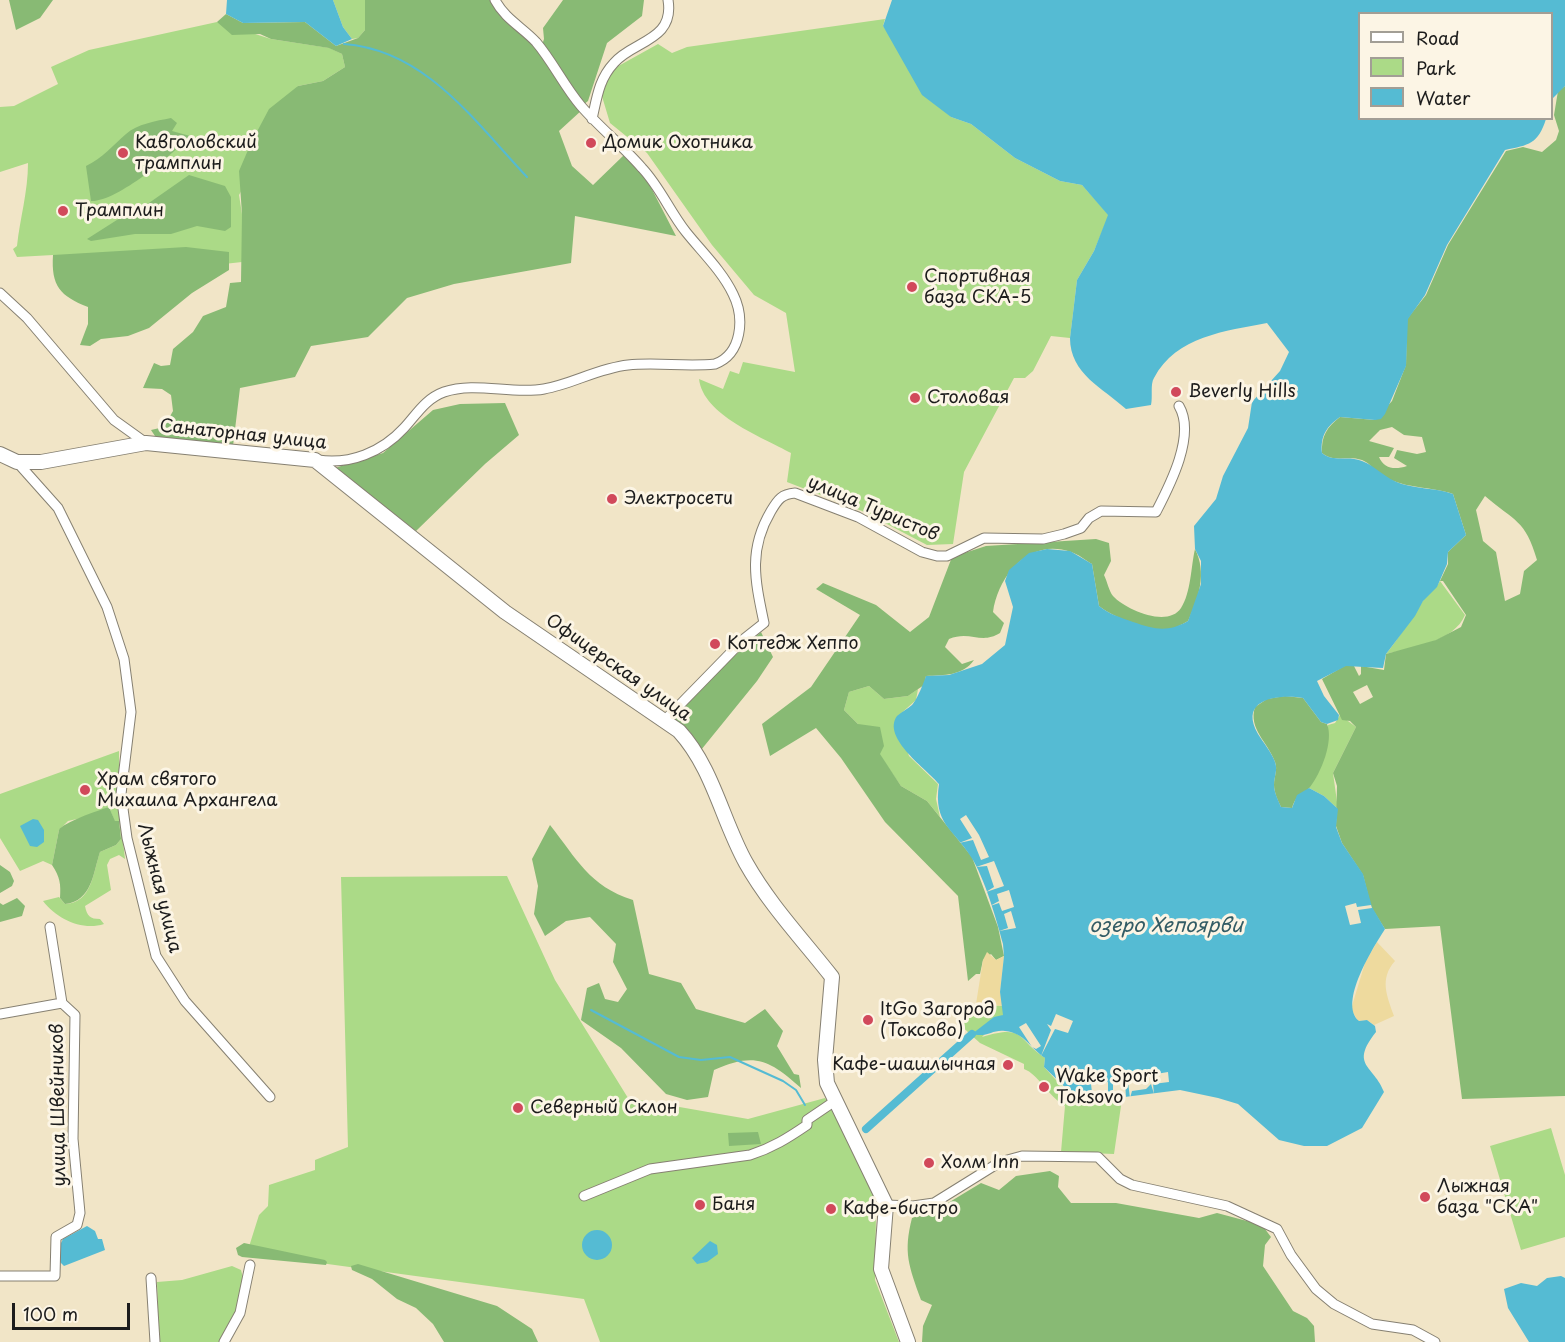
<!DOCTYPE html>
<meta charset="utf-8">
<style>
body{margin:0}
#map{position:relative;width:1565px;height:1342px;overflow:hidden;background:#f1e5c7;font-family:"Playpen Sans",sans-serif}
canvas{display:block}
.legend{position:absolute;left:1358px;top:12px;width:195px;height:108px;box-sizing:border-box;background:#fcf5e5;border:2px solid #a29e95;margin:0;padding:8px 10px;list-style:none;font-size:18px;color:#1c1c1c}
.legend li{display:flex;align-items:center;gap:12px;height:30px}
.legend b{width:30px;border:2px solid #a29e95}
.scale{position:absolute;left:12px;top:1303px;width:118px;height:27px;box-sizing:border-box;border:3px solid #1c1c1c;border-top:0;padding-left:8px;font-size:18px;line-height:21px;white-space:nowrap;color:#1c1c1c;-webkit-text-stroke:4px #fcf5e5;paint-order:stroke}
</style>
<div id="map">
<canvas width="1565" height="1342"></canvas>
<ul class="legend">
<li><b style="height:8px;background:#fff"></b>Road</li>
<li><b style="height:16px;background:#abda87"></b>Park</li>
<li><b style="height:16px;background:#55bbd3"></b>Water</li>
</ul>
<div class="scale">100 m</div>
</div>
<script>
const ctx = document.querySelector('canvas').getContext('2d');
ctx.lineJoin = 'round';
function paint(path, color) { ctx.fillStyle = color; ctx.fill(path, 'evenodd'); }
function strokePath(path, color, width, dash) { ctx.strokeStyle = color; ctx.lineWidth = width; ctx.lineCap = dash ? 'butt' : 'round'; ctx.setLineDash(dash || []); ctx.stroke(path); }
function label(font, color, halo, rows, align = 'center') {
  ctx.font = font + ' "Playpen Sans",sans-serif'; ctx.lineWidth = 6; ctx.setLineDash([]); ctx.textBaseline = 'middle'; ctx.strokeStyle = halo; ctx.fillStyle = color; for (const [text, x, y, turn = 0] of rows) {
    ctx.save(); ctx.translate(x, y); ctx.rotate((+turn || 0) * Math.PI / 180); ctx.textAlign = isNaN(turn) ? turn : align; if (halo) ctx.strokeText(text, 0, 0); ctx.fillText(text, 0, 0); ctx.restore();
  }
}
const green = new Path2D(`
 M 333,0 L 365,0 L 365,30 L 358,38 L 352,39 L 343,27 Z
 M 885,19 L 883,26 L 951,117 L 971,124 L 1015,158 L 1060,181 L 1082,185 L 1109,215 L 1094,251 L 1077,280 L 1070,338 L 1051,336 L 1033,371 L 1025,378 L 1014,378 L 964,472 L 953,544 L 927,545 L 862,511 L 787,482 L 791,453 C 762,437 703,415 699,379 L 723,389 L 730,371 L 739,374 L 743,362 L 795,372 L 786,313 L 754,295 L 712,245 L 647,153 L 610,123 L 601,93 L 613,69 L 658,44 L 672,53 L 687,47 Z
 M 217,22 L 271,39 L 330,48 L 342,54 L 345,67 L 323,81 L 298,86 L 239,195 L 242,214 L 242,262 L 71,281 L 53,255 L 17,257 L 13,249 L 17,246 C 20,218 28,192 28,163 L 0,172 L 0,107 L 14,106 L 58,84 L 51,67 L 89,50 Z
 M 1440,581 L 1465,615 C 1454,642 1411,648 1386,654 C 1400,637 1410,619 1422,602 C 1427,594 1435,590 1440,581 Z
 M 869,686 L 884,699 L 908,696 L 918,689 L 916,700 L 897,717 L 909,756 L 938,784 L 936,799 L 940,817 L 927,801 L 901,786 L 858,724 L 844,710 L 849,692 Z
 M 1340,715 L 1356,727 L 1333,773 L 1338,809 L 1324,796 L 1309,788 L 1328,725 L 1335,723 Z
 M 119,751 L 119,807 L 125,859 L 119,855 L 110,859 L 107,865 L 111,890 L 85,906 C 87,916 90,919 100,919 L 104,924 C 82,931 57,919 43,901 L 59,897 L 65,904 C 92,903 93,872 100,852 L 116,845 L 121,839 L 119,821 L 115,822 L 109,807 L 90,816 L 68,821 L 59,830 L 52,865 L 43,861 L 20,871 L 0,838 L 0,794 Z
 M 507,876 L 555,980 L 628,1098 L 748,1119 L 825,1098 L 839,1121 L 873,1193 L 876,1212 L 875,1280 L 899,1342 L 600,1342 L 584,1299 L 247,1253 L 259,1215 L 268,1206 L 269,1185 L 315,1170 L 315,1160 L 348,1147 L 341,877 Z
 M 976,1004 L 1004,1006 L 1003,1015 L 982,1037 C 1026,1024 1016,1039 1045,1058 L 1044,1067 C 1070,1096 1079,1103 1119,1099 L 1121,1106 L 1114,1154 L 1061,1152 L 1065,1106 C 1048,1096 1038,1074 1024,1069 L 1024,1064 L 980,1043 L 958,1023 L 971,1005 Z
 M 1551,1128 L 1565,1175 L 1565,1237 L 1521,1250 L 1490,1146 Z
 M 232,1266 L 241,1270 C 249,1295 233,1321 220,1342 L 159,1342 L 157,1282 L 182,1280 Z`);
const forest = new Path2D(`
 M 9,0 L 53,0 L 40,18 L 16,30 Z
 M 365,0 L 491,0 L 528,36 L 582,110 L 559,131 L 572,166 L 593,185 L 624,155 L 642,170 L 676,236 L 575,216 L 571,263 L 454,284 L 407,298 L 368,337 L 311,346 L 295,377 L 240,388 L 233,446 L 157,439 L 151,430 L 164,427 L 173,411 L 171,395 L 162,389 L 143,388 L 154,363 L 161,366 L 170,365 L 173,349 L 193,332 L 203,316 L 226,307 L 230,283 L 241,282 L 242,214 L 239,171 L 251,143 L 269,109 L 298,86 L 323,81 L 345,67 L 342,54 L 329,48 L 271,39 L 260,34 L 232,35 L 217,22 L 226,14 L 243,23 L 305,22 L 336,46 L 358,38 L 365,30 Z
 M 563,0 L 644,0 L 642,16 L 607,43 L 588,101 L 583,105 L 542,45 L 544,39 L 543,28 Z
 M 1565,86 L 1565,1096 L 1462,1099 L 1440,926 L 1385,929 L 1371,907 L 1363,875 L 1342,843 L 1336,826 L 1337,786 L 1333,773 L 1356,727 L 1350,721 L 1342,720 L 1322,679 L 1346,665 L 1354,666 L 1359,676 L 1361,674 L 1361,666 L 1384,670 L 1386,654 L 1436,640 L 1461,627 L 1466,615 L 1443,581 L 1440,581 L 1448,564 L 1448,552 L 1466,535 L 1453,494 C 1430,486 1406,489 1385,477 C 1377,473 1370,463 1362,460 C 1348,455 1334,463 1322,453 C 1321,436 1327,427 1340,417 L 1375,420 L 1392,401 L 1406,365 L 1407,319 L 1426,295 L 1448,245 L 1506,151 L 1523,147 L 1542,152 L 1556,140 L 1559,131 L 1554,115 L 1558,91 ZM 1392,427 L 1404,435 L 1422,437 L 1426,452 L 1417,454 L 1397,450 L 1394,458 L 1407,466 C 1395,470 1384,469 1379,457 L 1389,457 L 1394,448 L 1369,441 L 1380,430 ZM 1485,496 C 1515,522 1525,519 1537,560 L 1524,571 L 1520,594 L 1505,601 L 1496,552 L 1483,541 L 1476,510 ZM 1367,685 L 1373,697 L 1360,704 L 1353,692 Z
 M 171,118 L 177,123 L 172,131 L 190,136 C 172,155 117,202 91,201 L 86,166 C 103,158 112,146 126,134 C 137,124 156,121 171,118 Z
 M 189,175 L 225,186 L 231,197 L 231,227 L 225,231 L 197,226 L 171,234 L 135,234 L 91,241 L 87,239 L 120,218 L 136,212 Z
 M 186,247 L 229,252 L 229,270 L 192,293 L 149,328 L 128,336 L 101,339 L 90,346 L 80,345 L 88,324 L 88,307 C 60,296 51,286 53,255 Z
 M 505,403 L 519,435 L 485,464 L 416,531 L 335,468 L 383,453 L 433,410 L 460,404 Z
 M 1096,539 L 1109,543 L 1111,561 L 1104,575 C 1107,581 1109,591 1113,596 C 1126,610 1168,628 1181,608 C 1191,593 1191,566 1195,549 C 1207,573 1199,598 1188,621 C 1181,625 1174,629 1165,630 C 1149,632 1111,616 1099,606 L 1092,564 C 1085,560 1078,554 1071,552 C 1030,537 998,575 993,612 L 1004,623 L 1000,633 C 981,645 970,630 949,639 L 945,647 L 962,664 L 974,660 C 963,676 944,675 926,676 L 924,685 L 908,696 L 884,699 L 869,686 L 849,692 L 844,710 L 858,724 L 880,727 L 884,746 L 880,754 L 901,786 L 927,801 L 972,857 L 998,927 L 1004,956 L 996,960 L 991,954 L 983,960 L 980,974 L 976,974 L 968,981 L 958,896 L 885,822 L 841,758 L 816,728 L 770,756 L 762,724 L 811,687 L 860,615 L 816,589 L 823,583 L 876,605 L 910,632 L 929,617 L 952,557 L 986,546 Z
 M 761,632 L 773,657 L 757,681 L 701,750 L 690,732 L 674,719 L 711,677 Z
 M 1285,696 L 1303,698 L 1321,722 L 1327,724 C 1334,741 1321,773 1310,787 C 1301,797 1297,793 1292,808 L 1281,807 C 1278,801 1274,792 1274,785 C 1274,777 1278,769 1275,762 C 1268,742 1248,729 1255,707 L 1267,699 Z
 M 109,807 L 115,821 L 119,821 L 121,839 L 116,845 L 100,852 C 93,873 92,901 65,904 L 60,898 C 61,884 60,877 52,865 L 59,830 C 62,823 99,810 109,807 Z
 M 550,825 C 577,859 589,886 633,900 L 649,974 L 681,983 L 696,1009 L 745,1023 L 765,1009 L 783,1031 L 777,1046 L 794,1074 L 799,1075 L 801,1088 C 769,1059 754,1052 714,1070 L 708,1097 L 687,1100 L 666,1094 L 621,1048 L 581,1020 L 587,988 L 599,983 L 605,999 L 618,1002 L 627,989 L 613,962 L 616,944 L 590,917 L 566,921 L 545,936 L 534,914 L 538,886 L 532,859 Z
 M 0,865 L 10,872 L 14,881 L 12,886 L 0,893 Z
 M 17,898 L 25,906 L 22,916 L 0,922 L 0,903 L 3,905 Z
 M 758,1132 L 761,1144 L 729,1146 L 728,1133 Z
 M 1050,1171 L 1059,1176 L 1058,1187 L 1071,1203 L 1116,1203 L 1199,1218 L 1217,1213 L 1262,1225 L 1271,1237 L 1265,1245 L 1263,1266 L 1293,1311 L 1307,1318 L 1314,1326 L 1315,1342 L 922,1342 L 923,1326 L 932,1305 L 921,1300 C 909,1266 903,1253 912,1218 L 938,1209 L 981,1183 L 999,1190 L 1016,1176 Z
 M 244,1243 L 325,1260 L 327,1262 L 326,1265 L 242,1257 L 238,1255 L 236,1248 Z
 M 358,1264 L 497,1306 L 532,1329 L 538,1342 L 444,1342 L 433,1324 L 416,1308 L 397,1299 L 372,1279 L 352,1270 L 351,1266 Z`);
const sand = new Path2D(`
 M 1377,942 L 1395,961 C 1379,979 1387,996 1394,1016 L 1374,1025 L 1367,1020 L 1358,1021 L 1351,1009 L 1365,963 Z
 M 987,952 L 996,960 L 1004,956 L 1000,992 L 1004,1006 L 976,1004 L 983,960 Z`);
const water = new Path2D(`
 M 227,0 L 333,0 L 343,27 L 352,39 L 336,46 L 305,22 L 243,23 L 226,14 Z
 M 892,0 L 1565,0 L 1565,86 L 1552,99 L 1552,14 L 1360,14 L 1360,118 L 1546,119 C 1538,144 1529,145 1505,150 L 1447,245 L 1425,295 L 1408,319 L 1406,366 L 1385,414 L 1381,419 L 1375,420 L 1340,417 C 1327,426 1320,436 1322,453 C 1334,463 1348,455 1362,461 C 1376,466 1385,479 1402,484 C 1418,489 1436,488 1453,494 L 1466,535 L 1448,552 L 1447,564 L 1437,587 L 1423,601 L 1415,616 L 1386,654 L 1383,668 L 1346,666 L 1317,681 L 1324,696 L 1339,715 L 1338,720 L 1327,724 L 1321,722 L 1303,698 C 1278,694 1238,699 1258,734 C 1264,744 1271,751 1275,762 C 1278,770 1274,777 1274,785 C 1274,792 1278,800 1281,807 L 1292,808 L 1297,795 L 1309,788 L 1324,796 L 1338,809 L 1336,827 L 1342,843 L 1363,874 L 1372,907 L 1385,929 C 1373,948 1338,1003 1359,1021 L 1367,1020 L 1375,1026 L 1376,1032 C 1349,1066 1374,1065 1384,1092 L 1362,1128 L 1327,1146 L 1304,1146 L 1279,1140 L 1238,1104 L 1218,1098 L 1180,1090 L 1093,1101 L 1074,1096 L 1044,1067 L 1045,1058 C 1031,1049 1025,1033 1005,1031 C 993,1029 987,1038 972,1034 L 994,1017 L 1003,1015 L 1000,992 L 1004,956 L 1003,944 C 997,921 984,876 971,857 C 953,828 933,824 939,784 C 928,770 881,738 897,716 C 901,712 908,709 912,705 C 917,700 924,682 926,676 L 949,675 L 982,664 L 1005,645 L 1013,607 L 1005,581 L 1009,570 L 1029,553 L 1047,549 L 1070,551 L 1092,564 L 1099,606 C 1110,615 1120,617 1133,622 C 1154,629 1167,633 1188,621 L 1201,584 L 1201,561 L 1195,549 L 1194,526 L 1216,499 L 1223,476 L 1248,428 L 1252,402 L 1280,371 L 1289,352 L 1267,323 C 1226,331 1176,336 1154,378 C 1150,384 1153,397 1151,405 L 1126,409 C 1103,388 1070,374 1070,338 L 1077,280 L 1094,251 L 1108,215 L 1082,185 L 1060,181 L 1015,158 L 971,124 L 951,117 L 922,95 L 883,26 Z
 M 33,819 L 38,820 L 44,830 L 44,842 L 37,847 L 30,846 L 20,826 Z
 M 87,1226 L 95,1231 L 98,1239 L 102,1239 L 105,1250 L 64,1266 L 60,1262 L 58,1249 L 63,1239 Z
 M582 1245a15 15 0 1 1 30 0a15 15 0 1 1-30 0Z
 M 710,1241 L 717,1245 L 718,1254 L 707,1262 L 697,1264 L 692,1258 Z
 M 1561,1276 L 1565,1278 L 1565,1342 L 1529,1342 L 1508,1308 L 1504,1289 L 1521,1283 L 1537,1286 L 1547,1278 Z`);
const pier = new Path2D(`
 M 966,815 L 979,835 L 989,857 L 981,860 L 973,840 L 959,843 L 972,838 L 960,819 Z
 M 994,861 L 1004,886 L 986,892 L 994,887 L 987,866 L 976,867 Z
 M 1009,890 L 1014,907 L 1002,911 L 999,903 L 990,906 L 999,901 L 997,894 Z
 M 1356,903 L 1357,907 L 1371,905 L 1372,908 L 1358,910 L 1361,923 L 1350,925 L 1345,906 Z
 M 1011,911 L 1016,928 L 999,931 L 1008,928 L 1004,914 Z
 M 1056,1014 L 1073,1021 L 1068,1033 L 1055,1029 L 1041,1056 L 1051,1030 L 1047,1024 L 1051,1026 Z
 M 1026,1023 L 1041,1046 L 1036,1049 L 1032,1047 L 1019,1027 Z
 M 1168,1072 L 1169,1082 L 1153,1084 L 1154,1094 L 1151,1084 L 1146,1089 L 1132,1091 L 1130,1098 L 1128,1082 L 1147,1080 L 1150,1075 Z
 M 1125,1081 L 1126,1098 L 1124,1098 L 1123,1092 L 1113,1093 L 1113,1082 Z
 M 1108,1082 L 1108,1093 L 1095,1095 L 1096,1101 L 1093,1101 L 1091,1084 Z`);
const stream = new Path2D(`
 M 344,44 C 426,50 475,122 527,177
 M 591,1010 L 679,1057 L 701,1060 L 730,1057 L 783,1081 L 796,1090 L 805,1105`);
const canal = new Path2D(`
 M 866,1129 L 972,1034`);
const street = new Path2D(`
 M 592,119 C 597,97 599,79 614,63 C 632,41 675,41 668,0
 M 0,293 L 27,318 L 114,420 L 146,443
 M 318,460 C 350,465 382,452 404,428 C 417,414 425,399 444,392 C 475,381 512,395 544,389 C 572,384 599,368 628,365 C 656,362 686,367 715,364 C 742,354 745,318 733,294 C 722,271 702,252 686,232 C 670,212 660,187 642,168 C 623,146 600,128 581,106 C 564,86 553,62 536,42 C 522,27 505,19 495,0
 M 17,462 L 58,508 L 107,607 L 124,659 L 131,712 L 121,794 L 127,838 L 156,956 L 185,1001 L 270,1097
 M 664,721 L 745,638 L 764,623 C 755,580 748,550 771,511 C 778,499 782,494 795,493 L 858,517 L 922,552 L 937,556 L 947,556 L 984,538 L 1043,539 L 1064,534 L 1081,528 L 1089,518 L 1101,511 L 1156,512 C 1170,485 1196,435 1179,406
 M 0,1014 L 62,1003
 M 584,1196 L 650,1169 L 750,1155 C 772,1148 788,1138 807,1125 L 807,1120 L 835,1101
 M 886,1205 L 913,1206 L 934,1203 L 1000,1162 L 1022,1156 L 1098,1157 L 1120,1179 L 1132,1185 L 1227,1206 L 1277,1229 L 1291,1255 L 1316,1289 L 1334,1304 L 1372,1324 L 1413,1330 L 1435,1342
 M 0,1276 L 55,1276 L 56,1237 L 77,1225 L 80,1213 L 73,1139 L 75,1015 L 62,1003 L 50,927
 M 151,1278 L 155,1342
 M 224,1342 L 240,1313 L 250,1265`);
const secondary = new Path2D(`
 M 0,454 L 17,462 L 41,462 L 146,443 L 315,460 L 505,612 L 679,731 C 713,768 722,820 746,863 C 769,904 803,940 832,977 L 825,1060 L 827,1083 L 886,1205 L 881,1269 L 908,1342`);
const markers = [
 [591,143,6,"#d1495b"],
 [123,153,6,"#d1495b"],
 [63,211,6,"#d1495b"],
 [912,287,6,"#d1495b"],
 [1176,392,6,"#d1495b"],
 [915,398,6,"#d1495b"],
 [612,499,6,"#d1495b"],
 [715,644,6,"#d1495b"],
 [85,790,6,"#d1495b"],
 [868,1020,6,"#d1495b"],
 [1008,1065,6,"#d1495b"],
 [1044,1087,6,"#d1495b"],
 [518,1108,6,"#d1495b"],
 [929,1163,6,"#d1495b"],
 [1425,1197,6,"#d1495b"],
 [700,1205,6,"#d1495b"],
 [831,1209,6,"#d1495b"]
];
const poiNames = [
 ["Кавголовский",135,143],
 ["трамплин",135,164],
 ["Домик Охотника",603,143],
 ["Трамплин",75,211],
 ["Спортивная",924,277],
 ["база СКА-5",924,298],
 ["Beverly Hills",1188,392],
 ["Столовая",927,398],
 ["Электросети",624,499],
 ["Коттедж Хеппо",727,644],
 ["Храм святого",97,780],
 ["Михаила Архангела",97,801],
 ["ItGo Загород",880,1010],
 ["(Токсово)",880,1031],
 ["Кафе-шашлычная",996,1065,"right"],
 ["Wake Sport",1056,1077],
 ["Toksovo",1056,1098],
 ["Северный Склон",530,1108],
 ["Холм Inn",941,1163],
 ["Лыжная",1437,1187],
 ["база \"СКА\"",1437,1208],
 ["Баня",712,1205],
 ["Кафе-бистро",843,1209]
];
const streetNames = [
 ["Санаторная улица",243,435,6],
 ["улица Туристов",873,509,23],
 ["Офицерская улица",618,668,35],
 ["Лыжная улица",159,888,76],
 ["улица Швейников",59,1105,-91]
];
const waterNames = [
 ["озеро Хепоярви",1166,926]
];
paint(green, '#abda87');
paint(forest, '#88ba74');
paint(sand, '#eeda9e');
paint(water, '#55bbd3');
paint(pier, '#f1e5c7');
strokePath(stream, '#55bbd3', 2);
strokePath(canal, '#55bbd3', 8);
strokePath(street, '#868072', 11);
strokePath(secondary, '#868072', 16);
strokePath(street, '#fff', 9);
strokePath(secondary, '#fff', 14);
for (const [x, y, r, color] of markers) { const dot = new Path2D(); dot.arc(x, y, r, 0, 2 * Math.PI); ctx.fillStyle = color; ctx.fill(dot); strokePath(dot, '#fcf5e5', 2); }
label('18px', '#1c1c1c', '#fcf5e5', poiNames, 'left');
label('18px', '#1c1c1c', '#fcf5e5', streetNames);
label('italic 20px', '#335c65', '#fcf5e5', waterNames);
</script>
